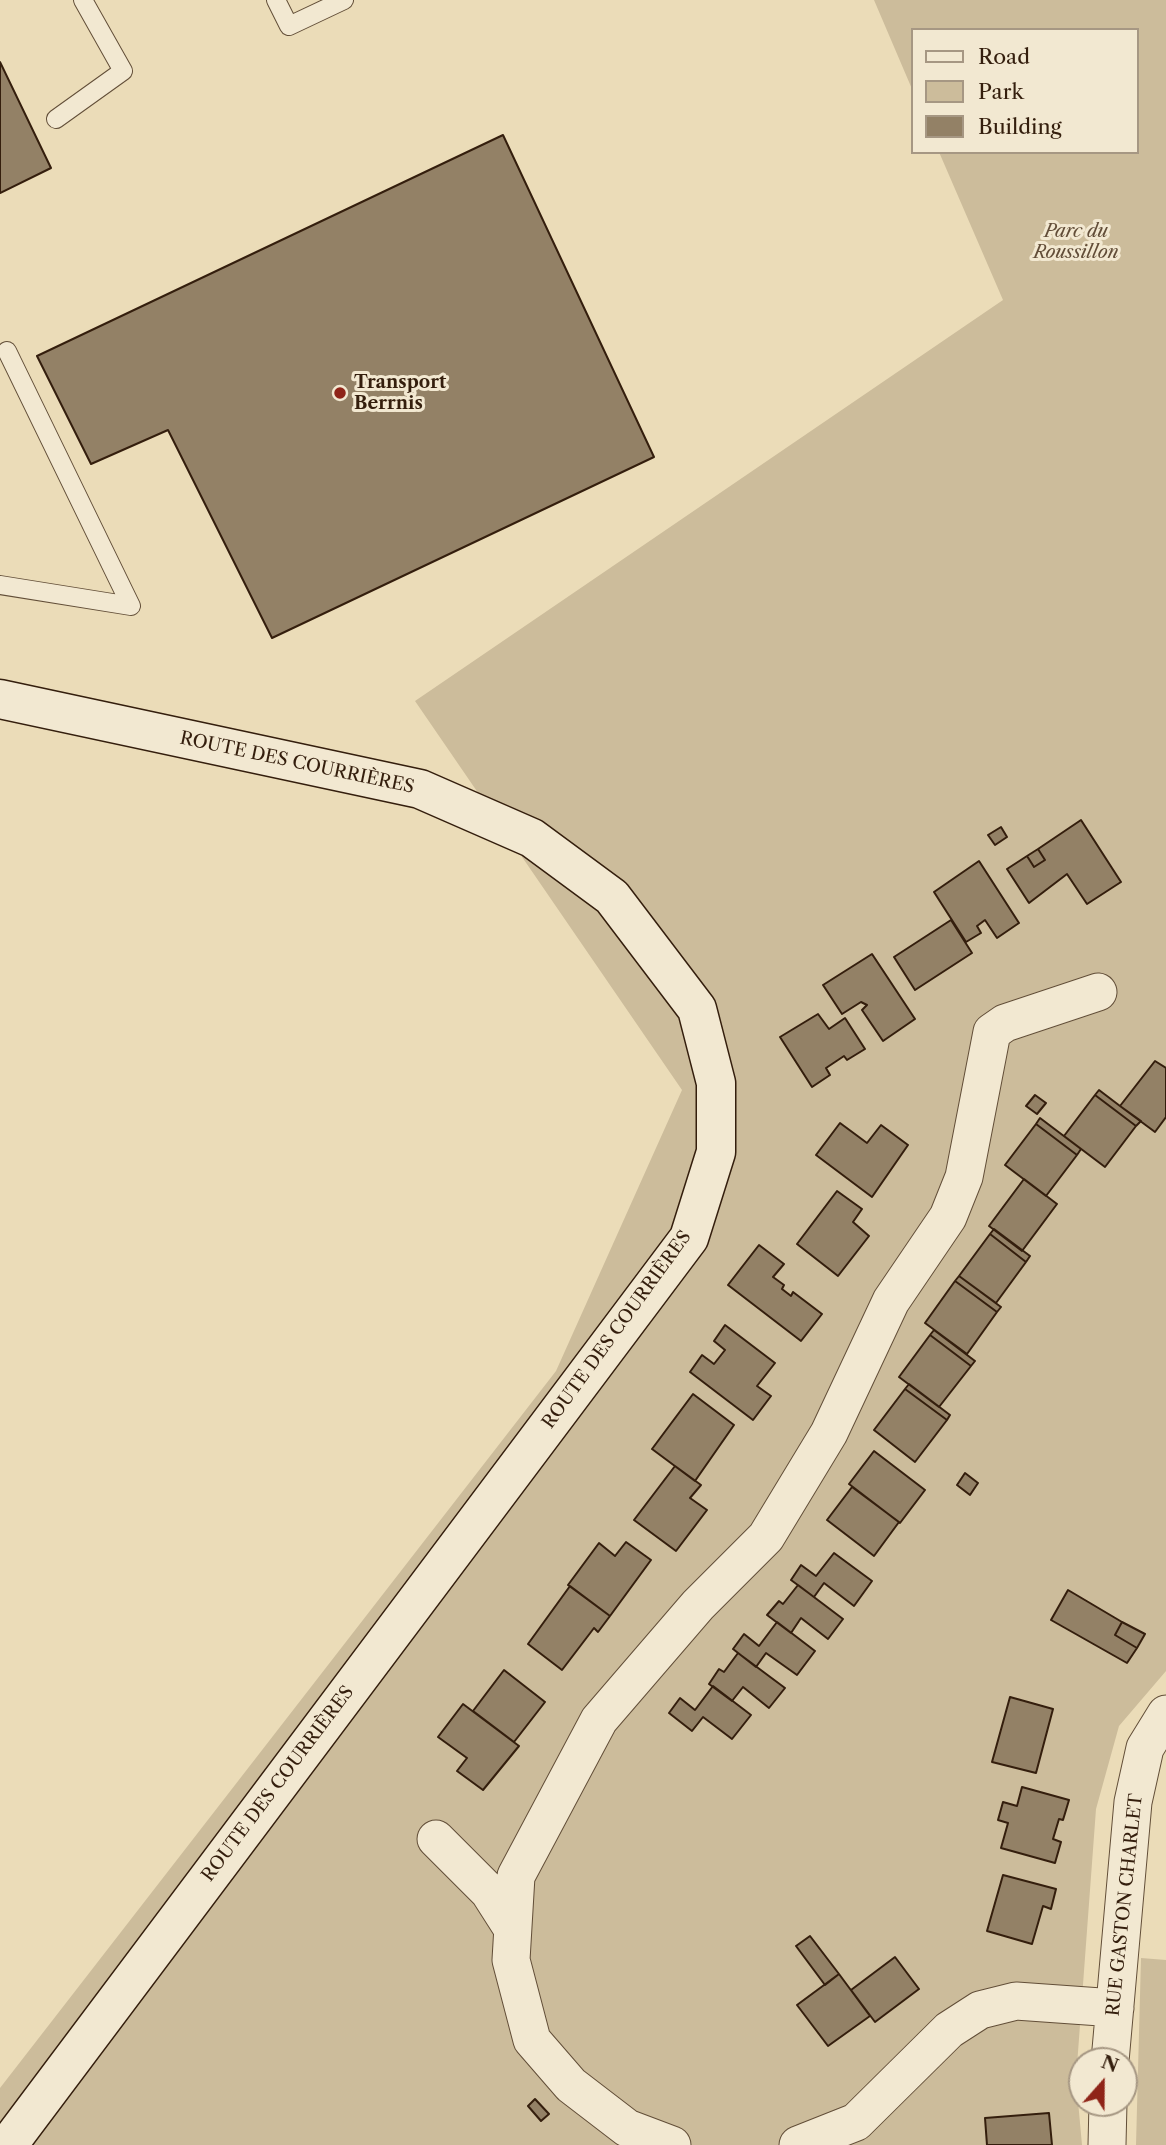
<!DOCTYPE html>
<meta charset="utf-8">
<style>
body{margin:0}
#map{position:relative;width:1166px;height:2145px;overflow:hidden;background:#ebdcb8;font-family:"Libre Caslon Text",serif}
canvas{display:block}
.legend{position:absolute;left:911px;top:28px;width:228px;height:126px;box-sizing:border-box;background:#f2e8d1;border:2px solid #a69783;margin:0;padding:9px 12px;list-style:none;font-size:21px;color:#341e0d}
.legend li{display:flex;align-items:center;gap:14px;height:35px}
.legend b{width:35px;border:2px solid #a69783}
.north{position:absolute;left:1068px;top:2047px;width:70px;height:70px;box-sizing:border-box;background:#f2e8d1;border:2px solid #a69783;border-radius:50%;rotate:21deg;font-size:19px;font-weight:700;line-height:28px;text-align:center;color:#341e0d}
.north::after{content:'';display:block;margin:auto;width:24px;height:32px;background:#8f2418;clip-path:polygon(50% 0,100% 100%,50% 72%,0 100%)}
</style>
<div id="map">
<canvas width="1166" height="2145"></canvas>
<ul class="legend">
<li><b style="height:9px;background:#f2e8d1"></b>Road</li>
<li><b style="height:19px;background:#ccbc9b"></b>Park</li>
<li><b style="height:19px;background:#938166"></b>Building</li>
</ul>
<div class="north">N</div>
</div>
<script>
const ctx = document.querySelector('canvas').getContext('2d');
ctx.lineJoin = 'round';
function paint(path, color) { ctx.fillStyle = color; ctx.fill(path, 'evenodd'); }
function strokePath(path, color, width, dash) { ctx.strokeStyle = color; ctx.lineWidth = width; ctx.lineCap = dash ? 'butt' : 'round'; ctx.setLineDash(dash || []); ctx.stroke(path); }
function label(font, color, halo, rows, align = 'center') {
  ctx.font = font + ' "Libre Caslon Text",serif'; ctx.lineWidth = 6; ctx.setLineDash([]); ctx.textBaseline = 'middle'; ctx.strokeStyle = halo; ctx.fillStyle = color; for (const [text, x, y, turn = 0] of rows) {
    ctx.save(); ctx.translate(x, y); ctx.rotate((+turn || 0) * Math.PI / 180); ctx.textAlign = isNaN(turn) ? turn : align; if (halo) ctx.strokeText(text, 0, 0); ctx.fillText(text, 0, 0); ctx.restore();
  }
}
const green = new Path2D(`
 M 874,0 L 1166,0 L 1166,1671 L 1119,1726 L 1096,1809 L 1076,2079 L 1082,2145 L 0,2145 L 0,2088 L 556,1371 L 682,1090 L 415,701 L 1003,300 L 939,152 L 1136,152 L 1136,30 L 912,30 L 912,89 Z
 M 1141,1958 L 1166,1960 L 1166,2145 L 1136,2145 Z`);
const building = new Path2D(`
 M 0,62 L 51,168 L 0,193 Z
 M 503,135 L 654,457 L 272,638 L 168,430 L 91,464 L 37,356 Z
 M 1081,820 L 1121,882 L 1087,904 L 1067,874 L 1029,903 L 1007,869 L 1027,856 L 1034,867 L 1045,860 L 1038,849 Z
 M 1001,827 L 1007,837 L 995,845 L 988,835 Z
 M 1038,849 L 1045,860 L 1034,867 L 1027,856 Z
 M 979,861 L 1019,923 L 997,938 L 985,920 L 977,926 L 981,933 L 966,942 L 934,892 Z
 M 951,920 L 972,953 L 915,990 L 894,957 Z
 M 872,954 L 915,1019 L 883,1041 L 862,1010 L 867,1005 L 861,1002 L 842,1014 L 823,985 Z
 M 818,1014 L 829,1029 L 845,1018 L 865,1049 L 847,1060 L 844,1056 L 826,1068 L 830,1075 L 812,1087 L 780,1037 Z
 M 1155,1061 L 1166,1068 L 1166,1117 L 1155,1132 L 1120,1106 Z
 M 1099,1090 L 1120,1106 L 1141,1121 L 1136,1126 L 1095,1095 Z
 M 1035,1095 L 1046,1103 L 1037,1114 L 1026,1106 Z
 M 1095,1095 L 1136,1126 L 1105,1167 L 1064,1136 Z
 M 1040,1118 L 1081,1149 L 1077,1155 L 1036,1124 Z
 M 840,1123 L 867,1143 L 881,1125 L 908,1145 L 872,1197 L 816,1155 Z
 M 1036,1124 L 1077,1155 L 1046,1196 L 1005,1165 Z
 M 1024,1179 L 1057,1204 L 1022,1251 L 989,1226 Z
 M 837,1191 L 862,1209 L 853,1222 L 869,1236 L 838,1276 L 797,1244 Z
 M 994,1229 L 1030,1256 L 1026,1262 L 990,1234 Z
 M 990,1234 L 1026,1262 L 996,1303 L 959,1276 Z
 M 759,1245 L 784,1264 L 773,1277 L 784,1285 L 782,1289 L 791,1296 L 793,1292 L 822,1314 L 801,1341 L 728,1285 Z
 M 959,1276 L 1001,1307 L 997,1312 L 955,1281 Z
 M 955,1281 L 997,1312 L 967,1354 L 925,1323 Z
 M 725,1325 L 775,1363 L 757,1386 L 771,1396 L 753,1420 L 690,1372 L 702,1355 L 714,1364 L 725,1350 L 714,1341 Z
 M 934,1330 L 975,1361 L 971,1366 L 930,1335 Z
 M 930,1335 L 971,1366 L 939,1407 L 899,1377 Z
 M 909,1384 L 950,1415 L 947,1420 L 905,1389 Z
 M 905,1389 L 947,1420 L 915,1462 L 874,1430 Z
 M 693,1394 L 734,1425 L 695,1481 L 652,1449 Z
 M 874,1451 L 925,1490 L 900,1523 L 849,1484 Z
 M 675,1466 L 701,1485 L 690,1498 L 707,1510 L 676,1551 L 634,1520 Z
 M 965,1473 L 978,1483 L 970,1495 L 957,1485 Z
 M 852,1487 L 899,1522 L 874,1556 L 827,1520 Z
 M 626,1542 L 651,1560 L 610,1616 L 568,1585 L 599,1543 L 615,1556 Z
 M 834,1553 L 872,1581 L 854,1606 L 824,1583 L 814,1597 L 791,1580 L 801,1565 L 816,1576 Z
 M 798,1585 L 843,1619 L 828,1639 L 801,1618 L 791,1633 L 767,1615 L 779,1601 L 783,1604 Z
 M 570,1586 L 610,1616 L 598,1632 L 594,1628 L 562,1670 L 528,1644 Z
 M 1068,1590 L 1122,1622 L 1115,1635 L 1137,1648 L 1127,1663 L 1051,1620 Z
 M 777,1622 L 815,1651 L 797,1675 L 766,1653 L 756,1667 L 733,1649 L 744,1634 L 759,1646 Z
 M 1122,1622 L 1145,1634 L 1137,1648 L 1115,1635 Z
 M 738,1653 L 785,1688 L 769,1708 L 743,1687 L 732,1701 L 709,1684 L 719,1669 L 724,1672 Z
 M 504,1670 L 545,1702 L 514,1742 L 473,1711 Z
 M 713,1686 L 751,1715 L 732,1739 L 703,1717 L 692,1731 L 669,1713 L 680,1698 L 695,1710 Z
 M 1010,1697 L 1053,1709 L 1036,1773 L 992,1762 Z
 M 463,1704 L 519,1746 L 483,1790 L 457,1771 L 467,1758 L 438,1737 Z
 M 1022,1787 L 1069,1800 L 1063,1820 L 1059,1819 L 1053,1839 L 1061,1842 L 1055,1863 L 1001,1848 L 1008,1823 L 998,1820 L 1003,1802 L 1017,1806 Z
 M 1003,1875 L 1056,1889 L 1051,1909 L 1043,1906 L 1032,1944 L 987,1931 Z
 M 810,1936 L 839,1974 L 825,1985 L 796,1946 Z
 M 895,1957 L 919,1989 L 875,2022 L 851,1990 Z
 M 839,1974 L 870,2016 L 828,2046 L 797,2005 Z
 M 535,2099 L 549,2114 L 541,2121 L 528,2106 Z
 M 1049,2113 L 1052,2145 L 987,2145 L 985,2118 Z`);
const lane = new Path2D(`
 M 276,0 L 289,26 L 344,0
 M 56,119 L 123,71 L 83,0
 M 0,585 L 131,606 L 7,351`);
const street = new Path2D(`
 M 436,1839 L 489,1892 L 512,1928
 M 1110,2061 L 1133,1802 L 1145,1748 L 1166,1714
 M 672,2145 L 627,2128 L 571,2085 L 532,2040 L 511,1960 L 516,1876 L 599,1720 L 698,1605 L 766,1537 L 829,1433 L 891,1301 L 948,1217 L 964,1177 L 992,1032 L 1005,1023 L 1098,992
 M 798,2145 L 856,2122 L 949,2030 L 980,2010 L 1016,2001 L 1115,2008
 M 1107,2145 L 1108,2103`);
const secondary = new Path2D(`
 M 0,699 L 420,789 L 532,838 L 612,897 L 697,1009 L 716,1083 L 716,1152 L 689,1238 L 8,2145`);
const markers = [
 [340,393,7,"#8f2418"]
];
const parkNames = [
 ["Parc du",1076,232],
 ["Roussillon",1076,253]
];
const poiNames = [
 ["Transport",354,383],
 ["Berrnis",354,404]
];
const streetNames = [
 ["ROUTE DES COURRIÈRES",297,763,12],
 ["ROUTE DES COURRIÈRES",617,1330,-54],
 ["ROUTE DES COURRIÈRES",278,1784,-53],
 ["RUE GASTON CHARLET",1125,1905,-84]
];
paint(green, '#ccbc9b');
paint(building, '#938166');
strokePath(building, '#341e0d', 2);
strokePath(lane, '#624e38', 20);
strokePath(street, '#624e38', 39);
strokePath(secondary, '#341e0d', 41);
strokePath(lane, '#f2e8d1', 18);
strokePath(street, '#f2e8d1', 37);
strokePath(secondary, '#f2e8d1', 38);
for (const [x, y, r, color] of markers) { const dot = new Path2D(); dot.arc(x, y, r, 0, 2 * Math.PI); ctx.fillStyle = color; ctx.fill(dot); strokePath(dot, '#f2e8d1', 2.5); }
label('italic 18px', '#624d38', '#f2e8d1', parkNames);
label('bold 18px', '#341e0d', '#f2e8d1', poiNames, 'left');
label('18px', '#341e0d', '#f2e8d1', streetNames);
</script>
